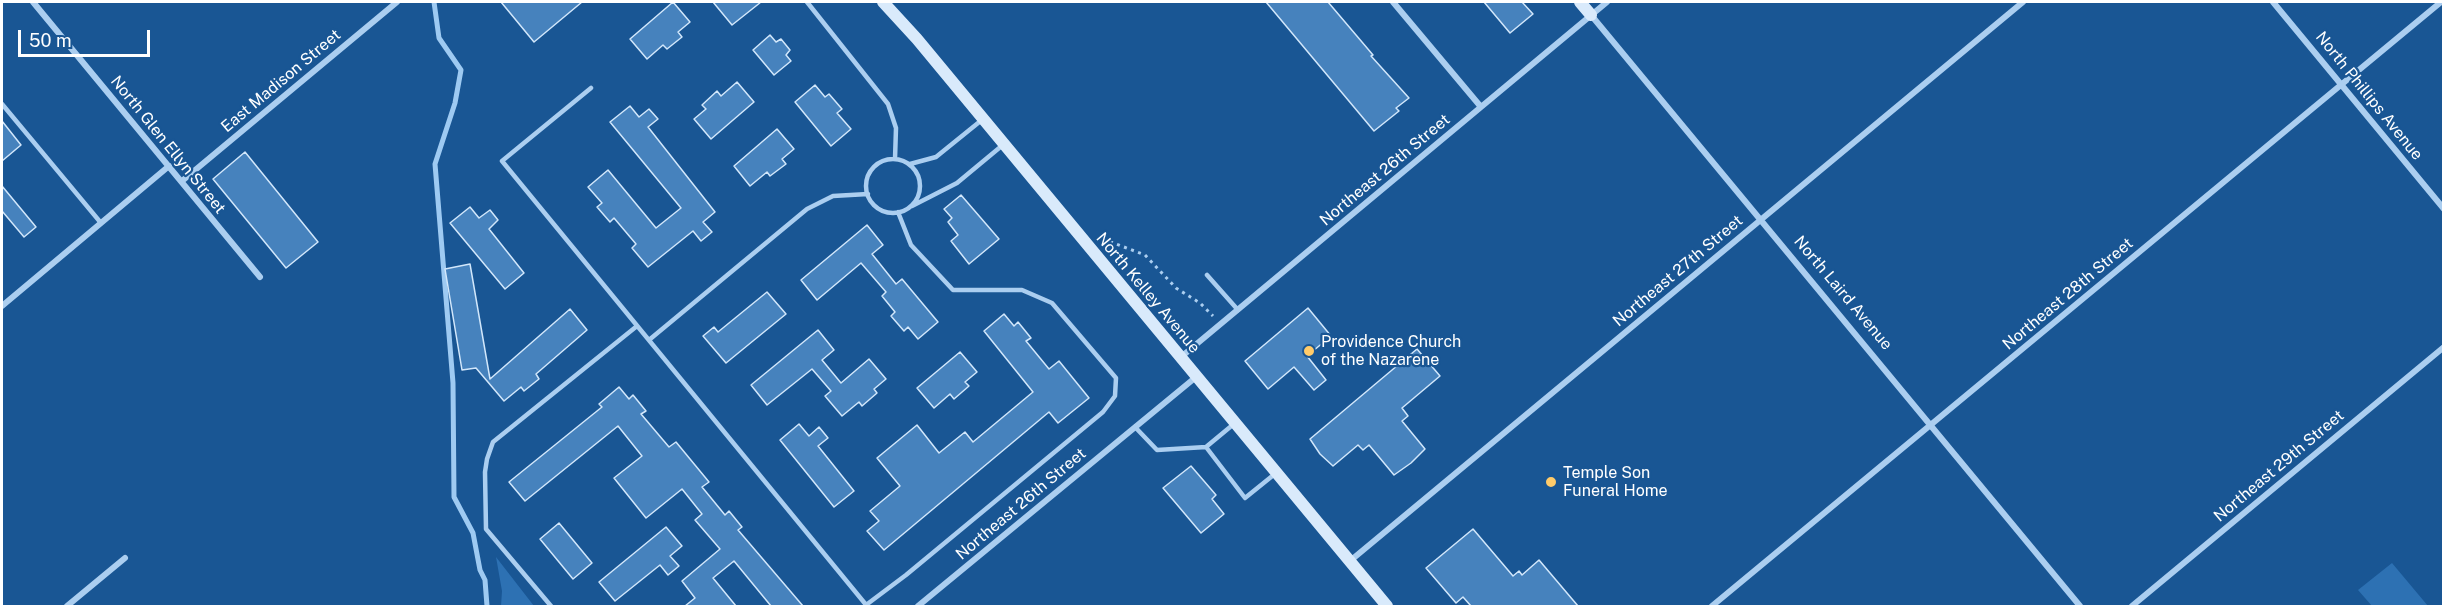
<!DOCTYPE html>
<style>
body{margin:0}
#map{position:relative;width:2445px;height:608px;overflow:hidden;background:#195694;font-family:"Public Sans",sans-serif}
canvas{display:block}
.frame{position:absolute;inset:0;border:3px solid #fff;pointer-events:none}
.scale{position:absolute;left:18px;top:30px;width:132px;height:27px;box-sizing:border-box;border:3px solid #fff;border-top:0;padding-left:8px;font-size:18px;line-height:21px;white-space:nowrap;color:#fff;-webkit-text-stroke:4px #195694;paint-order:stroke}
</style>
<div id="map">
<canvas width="2445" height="608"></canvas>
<div class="frame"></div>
<div class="scale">50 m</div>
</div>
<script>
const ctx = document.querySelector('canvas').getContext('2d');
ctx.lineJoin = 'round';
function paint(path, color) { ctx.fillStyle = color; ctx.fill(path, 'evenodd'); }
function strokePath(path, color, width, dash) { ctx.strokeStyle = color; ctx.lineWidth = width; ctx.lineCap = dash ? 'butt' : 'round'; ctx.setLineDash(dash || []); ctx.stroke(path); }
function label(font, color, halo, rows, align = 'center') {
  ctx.font = font + ' "Public Sans",sans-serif'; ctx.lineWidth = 4.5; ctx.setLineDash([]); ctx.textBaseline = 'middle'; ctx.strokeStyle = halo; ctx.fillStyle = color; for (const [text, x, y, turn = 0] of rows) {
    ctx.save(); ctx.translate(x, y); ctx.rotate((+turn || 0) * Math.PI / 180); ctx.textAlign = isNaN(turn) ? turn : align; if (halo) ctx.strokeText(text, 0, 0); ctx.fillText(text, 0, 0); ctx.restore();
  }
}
const green = new Path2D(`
 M 496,557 L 534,606 L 501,606 L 502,591 Z
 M 2392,563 L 2428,606 L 2372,606 L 2358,590 Z`);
const stream = new Path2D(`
 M 434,2 L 439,38 L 461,70 L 455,103 L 435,164 L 453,383 L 454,497 L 473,533 L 480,570 L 485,580 L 487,606`);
const building = new Path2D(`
 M 501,2 L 582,2 L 534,42 Z
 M 673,2 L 690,22 L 678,32 L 682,37 L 667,49 L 663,45 L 647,59 L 630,39 Z
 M 713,2 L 761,2 L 732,25 Z
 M 1266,2 L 1328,2 L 1373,55 L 1371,56 L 1409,98 L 1396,108 L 1399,111 L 1374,131 Z
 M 1484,2 L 1522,2 L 1533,14 L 1510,33 Z
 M 770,35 L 776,42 L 781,39 L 790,50 L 786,55 L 791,61 L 774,75 L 753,50 Z
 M 737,82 L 754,102 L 711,139 L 694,119 L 706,109 L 702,105 L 717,91 L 721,96 Z
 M 815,85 L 825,97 L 829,94 L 842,109 L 837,113 L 851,129 L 831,146 L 795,102 Z
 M 630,106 L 639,117 L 649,109 L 658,119 L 648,127 L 715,212 L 703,222 L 712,232 L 701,241 L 693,231 L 648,267 L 632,248 L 636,244 L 614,218 L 610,222 L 597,207 L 602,203 L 588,187 L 608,170 L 656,228 L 681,208 L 610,122 Z
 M 2,121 L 21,145 L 2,161 Z
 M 777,129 L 794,149 L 782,159 L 786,164 L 770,176 L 767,172 L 750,186 L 734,166 Z
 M 245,152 L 318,242 L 286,268 L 213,179 Z
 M 2,186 L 36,227 L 24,237 L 2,211 Z
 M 961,195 L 999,239 L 969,264 L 951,241 L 958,235 L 948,222 L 952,218 L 944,209 Z
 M 470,207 L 479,218 L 490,210 L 498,220 L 489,229 L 524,273 L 505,289 L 450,223 Z
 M 867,225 L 883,245 L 872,254 L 896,284 L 902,279 L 938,322 L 918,339 L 908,327 L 904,331 L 891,316 L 895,312 L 882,296 L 886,292 L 861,263 L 817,300 L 801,280 Z
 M 470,264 L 490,379 L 570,309 L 587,330 L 536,374 L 539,379 L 524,391 L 521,387 L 504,401 L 476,368 L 462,370 L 445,269 Z
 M 767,292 L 786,314 L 726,363 L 703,336 L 714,327 L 718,332 Z
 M 1308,308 L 1331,336 L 1307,356 L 1326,380 L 1314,390 L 1294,367 L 1268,389 L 1245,361 Z
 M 1004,314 L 1014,326 L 1018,322 L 1031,338 L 1026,341 L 1049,369 L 1059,361 L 1089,398 L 1058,423 L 1049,412 L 884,550 L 867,531 L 879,521 L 870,511 L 900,486 L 877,458 L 917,425 L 939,453 L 965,432 L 973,442 L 1033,392 L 984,331 Z
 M 818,330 L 834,350 L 822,360 L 841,383 L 869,359 L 886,379 L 874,389 L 877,393 L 862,406 L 859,402 L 842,416 L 825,396 L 831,391 L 812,369 L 767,405 L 751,385 Z
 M 1417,349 L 1440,376 L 1402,408 L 1408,416 L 1402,421 L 1425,449 L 1411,463 L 1394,475 L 1369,445 L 1363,450 L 1358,445 L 1333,466 L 1320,454 L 1310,439 Z
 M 960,352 L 977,372 L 965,382 L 969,386 L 954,399 L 950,394 L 934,408 L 917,388 Z
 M 619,387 L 629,399 L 633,395 L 646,411 L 641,414 L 669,447 L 676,442 L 709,482 L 702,487 L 725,515 L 729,511 L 742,527 L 738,530 L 803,606 L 771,606 L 734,561 L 713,578 L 736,606 L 685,606 L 695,598 L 682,581 L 720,549 L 695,520 L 702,514 L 682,489 L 646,518 L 614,478 L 642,456 L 618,426 L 525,501 L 509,482 L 602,407 L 599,404 Z
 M 799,424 L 809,436 L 819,427 L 828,438 L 818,446 L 854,491 L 834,507 L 780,440 Z
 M 1191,466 L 1216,495 L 1212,499 L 1224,514 L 1201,533 L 1163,488 Z
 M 559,523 L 592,563 L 573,579 L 540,539 Z
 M 666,527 L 682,546 L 670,556 L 679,566 L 668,575 L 660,565 L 615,601 L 599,582 Z
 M 1473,529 L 1513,576 L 1519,571 L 1522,575 L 1539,560 L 1578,606 L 1471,606 L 1463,597 L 1456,603 L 1426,568 Z`);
const path = new Path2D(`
 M 1103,239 L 1145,255 L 1176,288 L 1200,303 L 1213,316`);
const lane = new Path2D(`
 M 807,2 L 888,104 L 896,128 L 895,159
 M 591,88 L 502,161 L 867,606
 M 2,104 L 101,223
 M866 186a27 27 0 1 1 54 0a27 27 0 1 1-54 0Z
 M 910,164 L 936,157 L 983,119
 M 912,206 L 957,183 L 1004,144
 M 1207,275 L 1238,310
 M 649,340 L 807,209 L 833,196 L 868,194
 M 1235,423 L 1206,447 L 1245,498 L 1276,473
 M 1135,427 L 1157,450 L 1206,447
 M 866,605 L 906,575 L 1103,412 L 1115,396 L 1116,378 L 1052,303 L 1022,290 L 953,290 L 911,245 L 898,212
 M 551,606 L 486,529 L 485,472 L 487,459 L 493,442 L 637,326`);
const street = new Path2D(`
 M 33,2 L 260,277
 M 1393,2 L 1481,107
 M 2273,2 L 2444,209
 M 1591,15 L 2080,606
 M 182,181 L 397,2
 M 2,306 L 169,166
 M 1181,357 L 1607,2
 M 1350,561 L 2023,2
 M 67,606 L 125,558
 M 918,606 L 1196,377
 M 1712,606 L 2441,2
 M 2132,606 L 2444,347`);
const secondary = new Path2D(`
 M 883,2 L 917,39 L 1387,606
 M 1580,2 L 1591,15`);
const markers = [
 [1309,351,6,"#ffcb6a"],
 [1551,482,6,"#ffcb6a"]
];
const streetNames = [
 ["East Madison Street",281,81,-40],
 ["North Phillips Avenue",2369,96,51],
 ["North Glen Ellyn Street",168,145,51],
 ["Northeast 26th Street",1385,170,-40],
 ["Northeast 27th Street",1678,271,-40],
 ["North Kelley Avenue",1148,293,50],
 ["North Laird Avenue",1843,293,50],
 ["Northeast 28th Street",2068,294,-40],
 ["Northeast 29th Street",2279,466,-40],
 ["Northeast 26th Street",1021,504,-40]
];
const poiNames = [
 ["Providence Church",1321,342],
 ["of the Nazarene",1321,360],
 ["Temple Son",1563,473],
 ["Funeral Home",1563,491]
];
paint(green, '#2d71b3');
strokePath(stream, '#9ecaf2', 5);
paint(building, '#4682bd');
strokePath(building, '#d2e7fb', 1.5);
strokePath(path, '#abcef0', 3, [3, 4.5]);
strokePath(lane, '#abcef0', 4.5);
strokePath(street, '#abcef0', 6);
strokePath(secondary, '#d9eafb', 12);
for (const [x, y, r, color] of markers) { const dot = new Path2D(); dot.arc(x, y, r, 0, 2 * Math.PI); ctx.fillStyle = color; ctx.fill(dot); strokePath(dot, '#195694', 2); }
label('16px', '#fff', '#195694', streetNames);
label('16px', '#fff', '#195694', poiNames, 'left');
</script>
